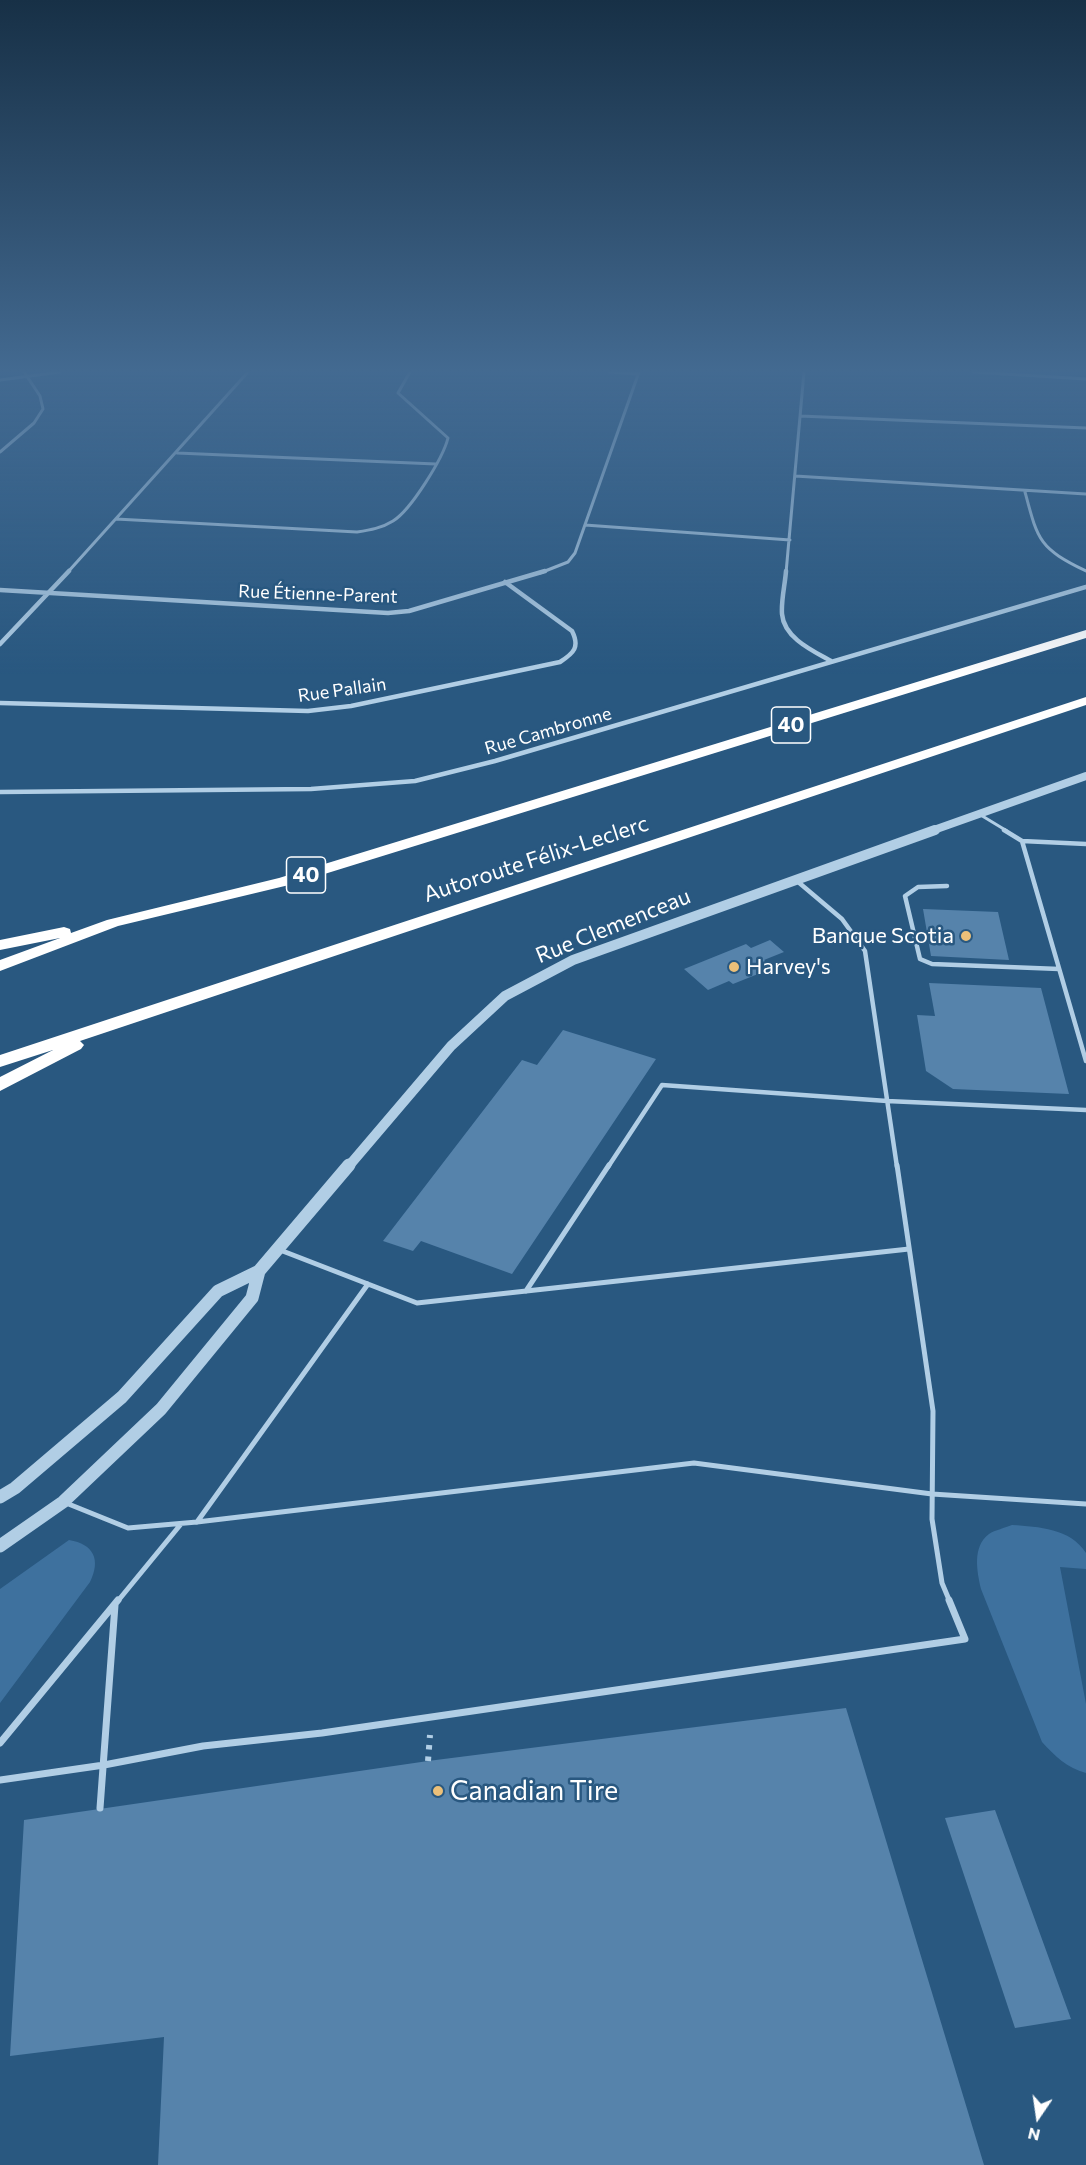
<!DOCTYPE html>
<meta charset="utf-8">
<style>
body{margin:0}
#map{position:relative;width:1086px;height:2165px;overflow:hidden;background:#295880;font-family:Commissioner,sans-serif}
canvas{display:block}
.north{position:absolute;left:1008px;top:2087px;width:60px;height:60px;-webkit-text-stroke:4px #295880;paint-order:stroke;rotate:193deg;font-size:16px;font-weight:700;line-height:24px;text-align:center;color:#fff}
.north::after{content:'';display:block;margin:auto;width:21px;height:27px;background:#fff;clip-path:polygon(50% 0,100% 100%,50% 72%,0 100%)}
</style>
<div id="map">
<canvas width="1086" height="2165"></canvas>
<div class="north">N</div>
</div>
<script>
const ctx = document.querySelector('canvas').getContext('2d');
ctx.lineJoin = 'round';
function paint(path, color) { ctx.fillStyle = color; ctx.fill(path, 'evenodd'); }
function strokePath(path, color, width, dash) { ctx.strokeStyle = color; ctx.lineWidth = width; ctx.lineCap = dash ? 'butt' : 'round'; ctx.setLineDash(dash || []); ctx.stroke(path); }
function label(font, color, halo, rows, align = 'center') {
  ctx.font = font + ' Commissioner,sans-serif'; ctx.lineWidth = 5; ctx.setLineDash([]); ctx.textBaseline = 'middle'; ctx.strokeStyle = halo; ctx.fillStyle = color; for (const [text, x, y, turn = 0] of rows) {
    ctx.save(); ctx.translate(x, y); ctx.rotate((+turn || 0) * Math.PI / 180); ctx.textAlign = isNaN(turn) ? turn : align; if (halo) ctx.strokeText(text, 0, 0); ctx.fillText(text, 0, 0); ctx.restore();
  }
}
const green = new Path2D(`
 M 1012,1525 C 1039,1527 1070,1528 1086,1553 L 1086,1569 L 1060,1567 L 1086,1704 L 1086,1773 C 1067,1768 1055,1756 1042,1742 L 981,1589 C 977,1571 972,1547 989,1534 C 995,1530 1005,1528 1012,1525 Z
 M 69,1540 C 94,1544 101,1560 90,1582 L 0,1703 L 0,1589 Z`);
const building = new Path2D(`
 M 923,909 L 998,912 L 1009,960 L 931,956 Z
 M 770,940 L 784,952 L 764,960 L 773,968 L 733,984 L 729,981 L 708,990 L 684,969 L 746,944 L 751,948 Z
 M 929,983 L 1041,988 L 1069,1094 L 953,1089 L 926,1071 L 917,1015 L 935,1016 Z
 M 563,1030 L 656,1059 L 512,1274 L 421,1241 L 413,1251 L 383,1241 L 522,1060 L 537,1065 Z
 M 846,1708 L 984,2165 L 158,2165 L 164,2037 L 10,2056 L 24,1820 L 428,1761 Z
 M 995,1810 L 1071,2019 L 1015,2028 L 945,1818 Z`);
const path = new Path2D(`
 M 428,1761 L 430,1735`);
const serviceFar3 = new Path2D(`
 M 979,814 L 1007,831`);
const serviceFar2 = new Path2D(`
 M 1004,830 L 1022,841 L 1086,1061
 M 1022,841 L 1086,844
 M 797,881 L 842,919 L 865,951 L 897,1167
 M 947,886 L 918,887 L 905,896 L 920,959 L 932,964 L 1059,969
 M 608,1167 L 662,1085 L 887,1101 L 1086,1110`);
const serviceFar1 = new Path2D(`
 M 897,1165 L 933,1411 L 932,1519 L 942,1583 L 950,1602
 M 280,1250 L 417,1303 L 909,1249
 M 526,1291 L 609,1165
 M 66,1503 L 128,1528 L 197,1522 L 694,1463 L 932,1494 L 1086,1504
 M 197,1522 L 368,1284
 M 117,1602 L 181,1524`);
const service = new Path2D(`
 M 0,1743 L 118,1600
 M 0,1780 L 104,1765 L 203,1746 L 322,1733 L 965,1639 L 949,1600
 M 100,1808 L 115,1605`);
const minorFar1 = new Path2D(`
 M 609,372 L 638,374
 M 973,372 L 1086,379
 M 0,380 L 60,372
 M 800,416 L 1086,428
 M 0,452 L 34,423 L 43,409 L 40,396 L 24,372
 M 177,453 L 436,464
 M 795,476 L 1086,494
 M 1025,492 C 1038,541 1039,548 1086,571
 M 116,519 L 357,532 C 370,530 382,528 393,521 C 411,510 443,458 448,438 L 398,393 L 410,372
 M 585,525 L 790,540
 M 67,573 L 248,372
 M 540,573 L 568,562 L 575,553 L 639,372
 M 786,573 L 804,372`);
const minor = new Path2D(`
 M 786,571 C 785,585 781,600 782,614 C 784,638 813,651 831,661
 M 0,590 L 388,613 L 409,611 L 545,571
 M 0,644 L 69,571
 M 0,703 L 308,711 L 351,706 L 560,662 C 574,653 580,647 572,631 L 505,582
 M 0,792 L 311,789 L 415,781 L 495,761 L 1086,587`);
const tertiaryFar2 = new Path2D(`
 M 931,831 L 1086,776`);
const tertiaryFar1 = new Path2D(`
 M 348,1167 L 451,1046 L 505,996 L 573,960 L 935,830`);
const tertiary = new Path2D(`
 M 0,1497 L 15,1488 L 122,1397 L 218,1291 L 259,1271 L 349,1165
 M 0,1546 L 63,1502 L 161,1409 L 252,1298 L 259,1271`);
const motorway = new Path2D(`
 M 1086,630 L 1086,638 L 289,885 L 118,926 L 0,971 L 0,960 L 60,938 L 0,950 L 0,940 L 64,927 L 70,929 L 71,933 L 107,920 L 279,878 Z
 M 1086,697 L 1086,705 L 80,1041 L 84,1045 L 81,1049 L 0,1091 L 0,1077 L 53,1050 L 0,1067 L 0,1055 Z`);
const markers = [
 [966,936,6,"#ecc079"],
 [734,967,6,"#ecc079"],
 [438,1791,6,"#ecc079"]
];
const farStreetnames = [
 ["Rue Étienne-Parent",318,594,2],
 ["Rue Pallain",342,690,-8],
 ["Rue Cambronne",548,731,-16]
];
const shields = [
 [791,725,39],
 [306,875,39]
];
const shieldNames = [
 ["40",791,725],
 ["40",306,875]
];
const streetNames = [
 ["Autoroute Félix-Leclerc",536,859,-18],
 ["Rue Clemenceau",613,926,-22]
];
const poiNames = [
 ["Banque Scotia",954,936],
 ["Harvey's",746,967,"left"]
];
const nearPoinames = [
 ["Canadian Tire",450,1791]
];
paint(green, '#3e719e');
paint(building, '#5683ab');
strokePath(path, '#b1cee5', 6, [4.5, 7]);
strokePath(serviceFar3, '#b1cee5', 3);
strokePath(serviceFar2, '#b1cee5', 4.5);
strokePath(serviceFar1, '#b1cee5', 5);
strokePath(service, '#b1cee5', 7);
strokePath(minorFar1, '#b1cee5', 3);
strokePath(minor, '#b1cee5', 4.5);
strokePath(tertiaryFar2, '#b1cee5', 8);
strokePath(tertiaryFar1, '#b1cee5', 10);
strokePath(tertiary, '#b1cee5', 13);
paint(motorway, '#fff');
const sky = ctx.createLinearGradient(0, 0, 0, 675);
sky.addColorStop(0, '#173046');
sky.addColorStop(0.55, '#436a91');
sky.addColorStop(1, '#436a9100');
ctx.fillStyle = sky;
ctx.fillRect(0, 0, 1086, 675);
for (const [x, y, r, color] of markers) { const dot = new Path2D(); dot.arc(x, y, r, 0, 2 * Math.PI); ctx.fillStyle = color; ctx.fill(dot); strokePath(dot, '#295880', 2); }
label('18px', '#fff', '#295880', farStreetnames);
for (const [x, y, w] of shields) { const box = new Path2D(); box.roundRect(x - w / 2, y - 18, w, 36, 4.5); ctx.fillStyle = '#295880'; ctx.fill(box); strokePath(box, '#fff', 1.5); }
label('bold 21px', '#fff', null, shieldNames);
label('22px', '#fff', '#295880', streetNames);
label('22px', '#fff', '#295880', poiNames, 'right');
label('27px', '#fff', '#295880', nearPoinames, 'left');
</script>
